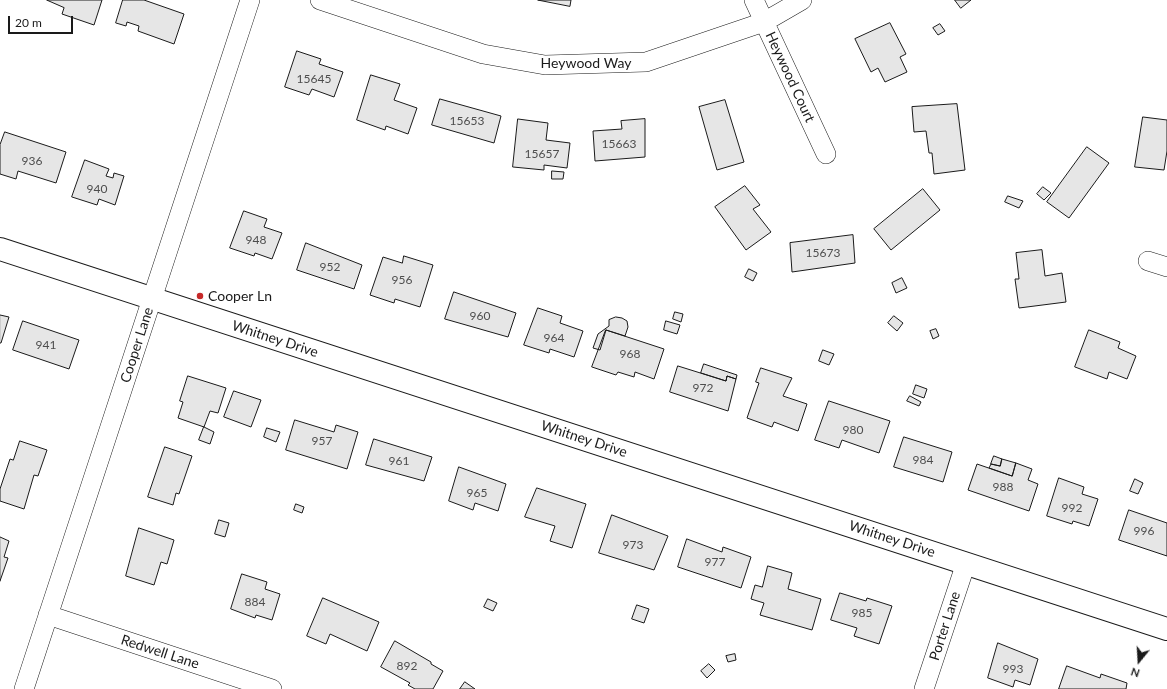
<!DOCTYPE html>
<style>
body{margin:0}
#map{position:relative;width:1167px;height:689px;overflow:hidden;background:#fff;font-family:Lato,sans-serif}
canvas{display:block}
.north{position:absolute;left:1119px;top:641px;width:40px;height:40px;-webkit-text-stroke:3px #fff;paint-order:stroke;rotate:198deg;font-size:11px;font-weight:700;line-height:16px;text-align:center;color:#1a1a1a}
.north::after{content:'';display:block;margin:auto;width:14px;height:18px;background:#1a1a1a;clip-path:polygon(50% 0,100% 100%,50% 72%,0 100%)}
.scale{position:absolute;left:8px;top:16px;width:65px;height:18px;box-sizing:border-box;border:2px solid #1a1a1a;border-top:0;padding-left:5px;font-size:12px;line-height:14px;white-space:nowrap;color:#1a1a1a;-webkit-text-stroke:3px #fff;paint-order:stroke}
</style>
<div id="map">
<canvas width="1167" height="689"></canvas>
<div class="north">N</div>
<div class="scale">20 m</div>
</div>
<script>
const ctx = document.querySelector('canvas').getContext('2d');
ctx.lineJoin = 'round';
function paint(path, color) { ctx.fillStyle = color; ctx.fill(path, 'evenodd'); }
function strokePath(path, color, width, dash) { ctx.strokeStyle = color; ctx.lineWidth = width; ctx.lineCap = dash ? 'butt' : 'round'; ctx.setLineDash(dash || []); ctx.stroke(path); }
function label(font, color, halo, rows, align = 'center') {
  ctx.font = font + ' Lato,sans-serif'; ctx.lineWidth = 3; ctx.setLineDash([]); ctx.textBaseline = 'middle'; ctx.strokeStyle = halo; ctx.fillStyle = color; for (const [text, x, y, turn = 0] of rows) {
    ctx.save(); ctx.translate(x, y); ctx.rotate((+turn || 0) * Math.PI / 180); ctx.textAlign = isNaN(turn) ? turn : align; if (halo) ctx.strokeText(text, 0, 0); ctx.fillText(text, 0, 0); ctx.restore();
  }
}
const building = new Path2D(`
 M 47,0 L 102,0 L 94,25 L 62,14 L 64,8 Z
 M 123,0 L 144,0 L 184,14 L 174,44 L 138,31 L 139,26 L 127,22 L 126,26 L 116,23 Z
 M 538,0 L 571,0 L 570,6 Z
 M 955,0 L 971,0 L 961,8 Z
 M 890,23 L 906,54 L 900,57 L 907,72 L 885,82 L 878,68 L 871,72 L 855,39 Z
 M 940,24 L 945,31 L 938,35 L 933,28 Z
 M 297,51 L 321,59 L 319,64 L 343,72 L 334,97 L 312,89 L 309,95 L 285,87 Z
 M 371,75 L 400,84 L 394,100 L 417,108 L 408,134 L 386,126 L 385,130 L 357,120 Z
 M 440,99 L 501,116 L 494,143 L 432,125 Z
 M 725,100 L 744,162 L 717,170 L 699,107 Z
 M 957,104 L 965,170 L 934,174 L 932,153 L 929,153 L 926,131 L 914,132 L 912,107 Z
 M 1143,117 L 1167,120 L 1167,151 L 1164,170 L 1135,167 Z
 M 518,119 L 548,123 L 546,140 L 570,143 L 567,168 L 544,165 L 544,170 L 513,167 Z
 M 645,119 L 645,157 L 595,161 L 593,131 L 622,129 L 621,121 Z
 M 5,132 L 66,152 L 56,183 L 18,171 L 16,179 L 0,174 L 0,145 Z
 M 1087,147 L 1109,163 L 1069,218 L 1047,202 Z
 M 85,160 L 109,169 L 106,176 L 113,178 L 114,173 L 124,176 L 115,205 L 99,199 L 97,205 L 72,197 Z
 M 552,171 L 564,172 L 563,179 L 552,179 Z
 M 745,186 L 760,205 L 753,209 L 771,232 L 746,250 L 715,207 Z
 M 1043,187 L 1051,193 L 1044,200 L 1037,194 Z
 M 923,189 L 940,210 L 891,250 L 874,229 Z
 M 1008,196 L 1023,201 L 1019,208 L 1005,202 Z
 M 244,211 L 267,219 L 264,227 L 282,233 L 272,259 L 255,253 L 254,256 L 230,248 Z
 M 853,235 L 855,263 L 792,272 L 790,243 Z
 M 306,243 L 362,265 L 354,289 L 297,270 Z
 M 1042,250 L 1045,276 L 1062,273 L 1066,302 L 1019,308 L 1015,279 L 1019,279 L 1016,253 Z
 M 404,256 L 433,265 L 420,307 L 395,299 L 394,303 L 370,295 L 383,257 L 402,263 Z
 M 749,269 L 757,273 L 753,281 L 745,277 Z
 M 902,278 L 907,288 L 896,293 L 892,283 Z
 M 454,292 L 516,313 L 508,337 L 445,319 Z
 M 538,308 L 562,316 L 560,323 L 583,331 L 574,357 L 550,349 L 549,353 L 524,345 Z
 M 675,312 L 683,314 L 681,322 L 673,319 Z
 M 0,315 L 9,317 L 1,343 L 0,343 Z
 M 894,316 L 903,323 L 897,331 L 888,323 Z
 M 616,317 L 622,318 L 627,321 L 628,327 L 625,336 L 606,330 L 600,350 L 593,348 L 598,334 L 609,326 L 609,320 Z
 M 23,321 L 79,340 L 69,369 L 13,350 Z
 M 666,321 L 680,325 L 677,334 L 664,330 Z
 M 936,329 L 939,336 L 933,339 L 930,331 Z
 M 606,330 L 664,349 L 654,379 L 635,372 L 634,377 L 618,372 L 616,375 L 592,367 Z
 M 1089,330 L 1120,342 L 1118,348 L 1136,356 L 1127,379 L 1109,372 L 1107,379 L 1075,367 Z
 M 823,350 L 834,354 L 829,365 L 819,361 Z
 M 704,364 L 737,375 L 736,379 L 727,376 L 726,381 L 701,373 Z
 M 678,366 L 726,381 L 727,376 L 736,379 L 728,411 L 670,392 Z
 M 761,368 L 792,378 L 783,396 L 807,404 L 798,431 L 774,422 L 772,427 L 747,418 L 759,383 L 756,382 Z
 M 188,376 L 226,388 L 218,413 L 210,411 L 204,427 L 178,418 L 183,402 L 180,401 Z
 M 916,385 L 927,389 L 924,398 L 913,394 Z
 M 234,391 L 261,400 L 251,427 L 224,417 Z
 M 910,396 L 921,402 L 919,406 L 907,401 Z
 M 829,401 L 890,421 L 879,453 L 842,440 L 839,448 L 815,440 Z
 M 295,420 L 334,432 L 336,425 L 358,432 L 347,469 L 286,450 Z
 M 204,427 L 214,432 L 210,444 L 199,440 Z
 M 267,428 L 280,432 L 276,442 L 264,437 Z
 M 904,437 L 952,452 L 943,482 L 894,467 Z
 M 374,439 L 432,457 L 424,481 L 366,465 Z
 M 20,441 L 47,450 L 38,476 L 34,475 L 24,509 L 0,501 L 0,489 L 10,459 L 13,460 Z
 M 165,447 L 192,456 L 179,494 L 176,493 L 173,505 L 148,497 Z
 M 994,456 L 1002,459 L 1000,466 L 991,464 Z
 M 1002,459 L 1016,463 L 1012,476 L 989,468 L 991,464 L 1000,466 Z
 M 1016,463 L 1032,469 L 1028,480 L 1038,484 L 1029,511 L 968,490 L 977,464 L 1012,476 Z
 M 459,467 L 506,484 L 498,511 L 475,503 L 473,510 L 449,501 Z
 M 1059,478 L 1084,487 L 1082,494 L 1098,499 L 1089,526 L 1073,521 L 1072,524 L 1047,516 Z
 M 1135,479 L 1143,483 L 1138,494 L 1130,491 Z
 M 537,488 L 586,504 L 572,548 L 550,541 L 555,526 L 525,517 Z
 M 296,504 L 304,507 L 302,513 L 294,510 Z
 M 1129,510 L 1167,523 L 1167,556 L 1119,540 Z
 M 612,515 L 668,536 L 654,570 L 599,553 Z
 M 219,520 L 229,523 L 225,537 L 215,534 Z
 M 139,528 L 174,540 L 167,564 L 161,562 L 154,585 L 126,576 Z
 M 0,537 L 9,541 L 4,557 L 8,558 L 0,581 Z
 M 687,539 L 722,552 L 723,547 L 751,557 L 741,588 L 678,567 Z
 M 768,566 L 792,573 L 788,589 L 821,599 L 812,630 L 760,615 L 764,603 L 751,599 L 755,585 L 762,587 Z
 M 242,574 L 267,582 L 265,589 L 280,594 L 272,620 L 256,615 L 255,618 L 231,609 Z
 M 840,593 L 866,601 L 867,598 L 892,606 L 879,644 L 854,636 L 857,628 L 831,620 Z
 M 323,598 L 379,622 L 367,651 L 330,634 L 326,644 L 307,636 Z
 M 488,599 L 497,603 L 493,611 L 484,607 Z
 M 637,605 L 649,609 L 644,623 L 632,619 Z
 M 395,641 L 431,662 L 431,664 L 443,671 L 433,689 L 415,689 L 408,685 L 410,683 L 381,667 Z
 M 998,643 L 1038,659 L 1030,685 L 1015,680 L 1013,687 L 988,678 Z
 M 735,654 L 736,660 L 728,662 L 726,656 Z
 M 709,664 L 715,670 L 707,678 L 701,671 Z
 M 1067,666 L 1100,678 L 1101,674 L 1127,683 L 1126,689 L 1059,689 Z
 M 465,682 L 475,689 L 460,689 Z`);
const minor = new Path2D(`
 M 320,0 L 483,54 L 545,65 L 646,62 L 764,22 L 802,0
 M 754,0 L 826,154
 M 1148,261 L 1167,267
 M 48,615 L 272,689
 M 24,689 L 250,0
 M 924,689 L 966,563`);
const tertiary = new Path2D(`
 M 0,249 L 1167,629`);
const markers = [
 [200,296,4,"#c62828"]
];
const numberNames = [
 ["15645",314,79],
 ["15653",467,121],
 ["15663",619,144],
 ["15657",542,154],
 ["936",32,161],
 ["940",97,189],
 ["948",256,240],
 ["15673",823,253],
 ["952",330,267],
 ["956",402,280],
 ["960",480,316],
 ["964",554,338],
 ["941",46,345],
 ["968",630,354],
 ["972",703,388],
 ["980",853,430],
 ["957",322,441],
 ["984",923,460],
 ["961",399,461],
 ["988",1003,487],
 ["965",477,493],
 ["992",1072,508],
 ["996",1144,531],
 ["973",633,545],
 ["977",715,562],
 ["884",255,602],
 ["985",862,613],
 ["892",407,666],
 ["993",1013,669]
];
const streetNames = [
 ["Heywood Way",586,63],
 ["Heywood Court",790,77,65],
 ["Whitney Drive",275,339,18],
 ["Cooper Lane",137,345,-72],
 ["Whitney Drive",584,439,18],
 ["Whitney Drive",892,539,18],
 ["Porter Lane",945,626,-72],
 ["Redwell Lane",160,652,18]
];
const poiNames = [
 ["Cooper Ln",208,296]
];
paint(building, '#e6e6e6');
strokePath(building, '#1a1a1a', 1);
strokePath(minor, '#1a1a1a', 20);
strokePath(tertiary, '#1a1a1a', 24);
strokePath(minor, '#fff', 19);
strokePath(tertiary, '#fff', 22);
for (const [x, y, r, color] of markers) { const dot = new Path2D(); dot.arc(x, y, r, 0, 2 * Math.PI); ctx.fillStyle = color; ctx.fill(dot); strokePath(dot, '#fff', 1.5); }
label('12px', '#4d4d4d', null, numberNames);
label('14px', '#1a1a1a', '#fff', streetNames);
label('14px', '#1a1a1a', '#fff', poiNames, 'left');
</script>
